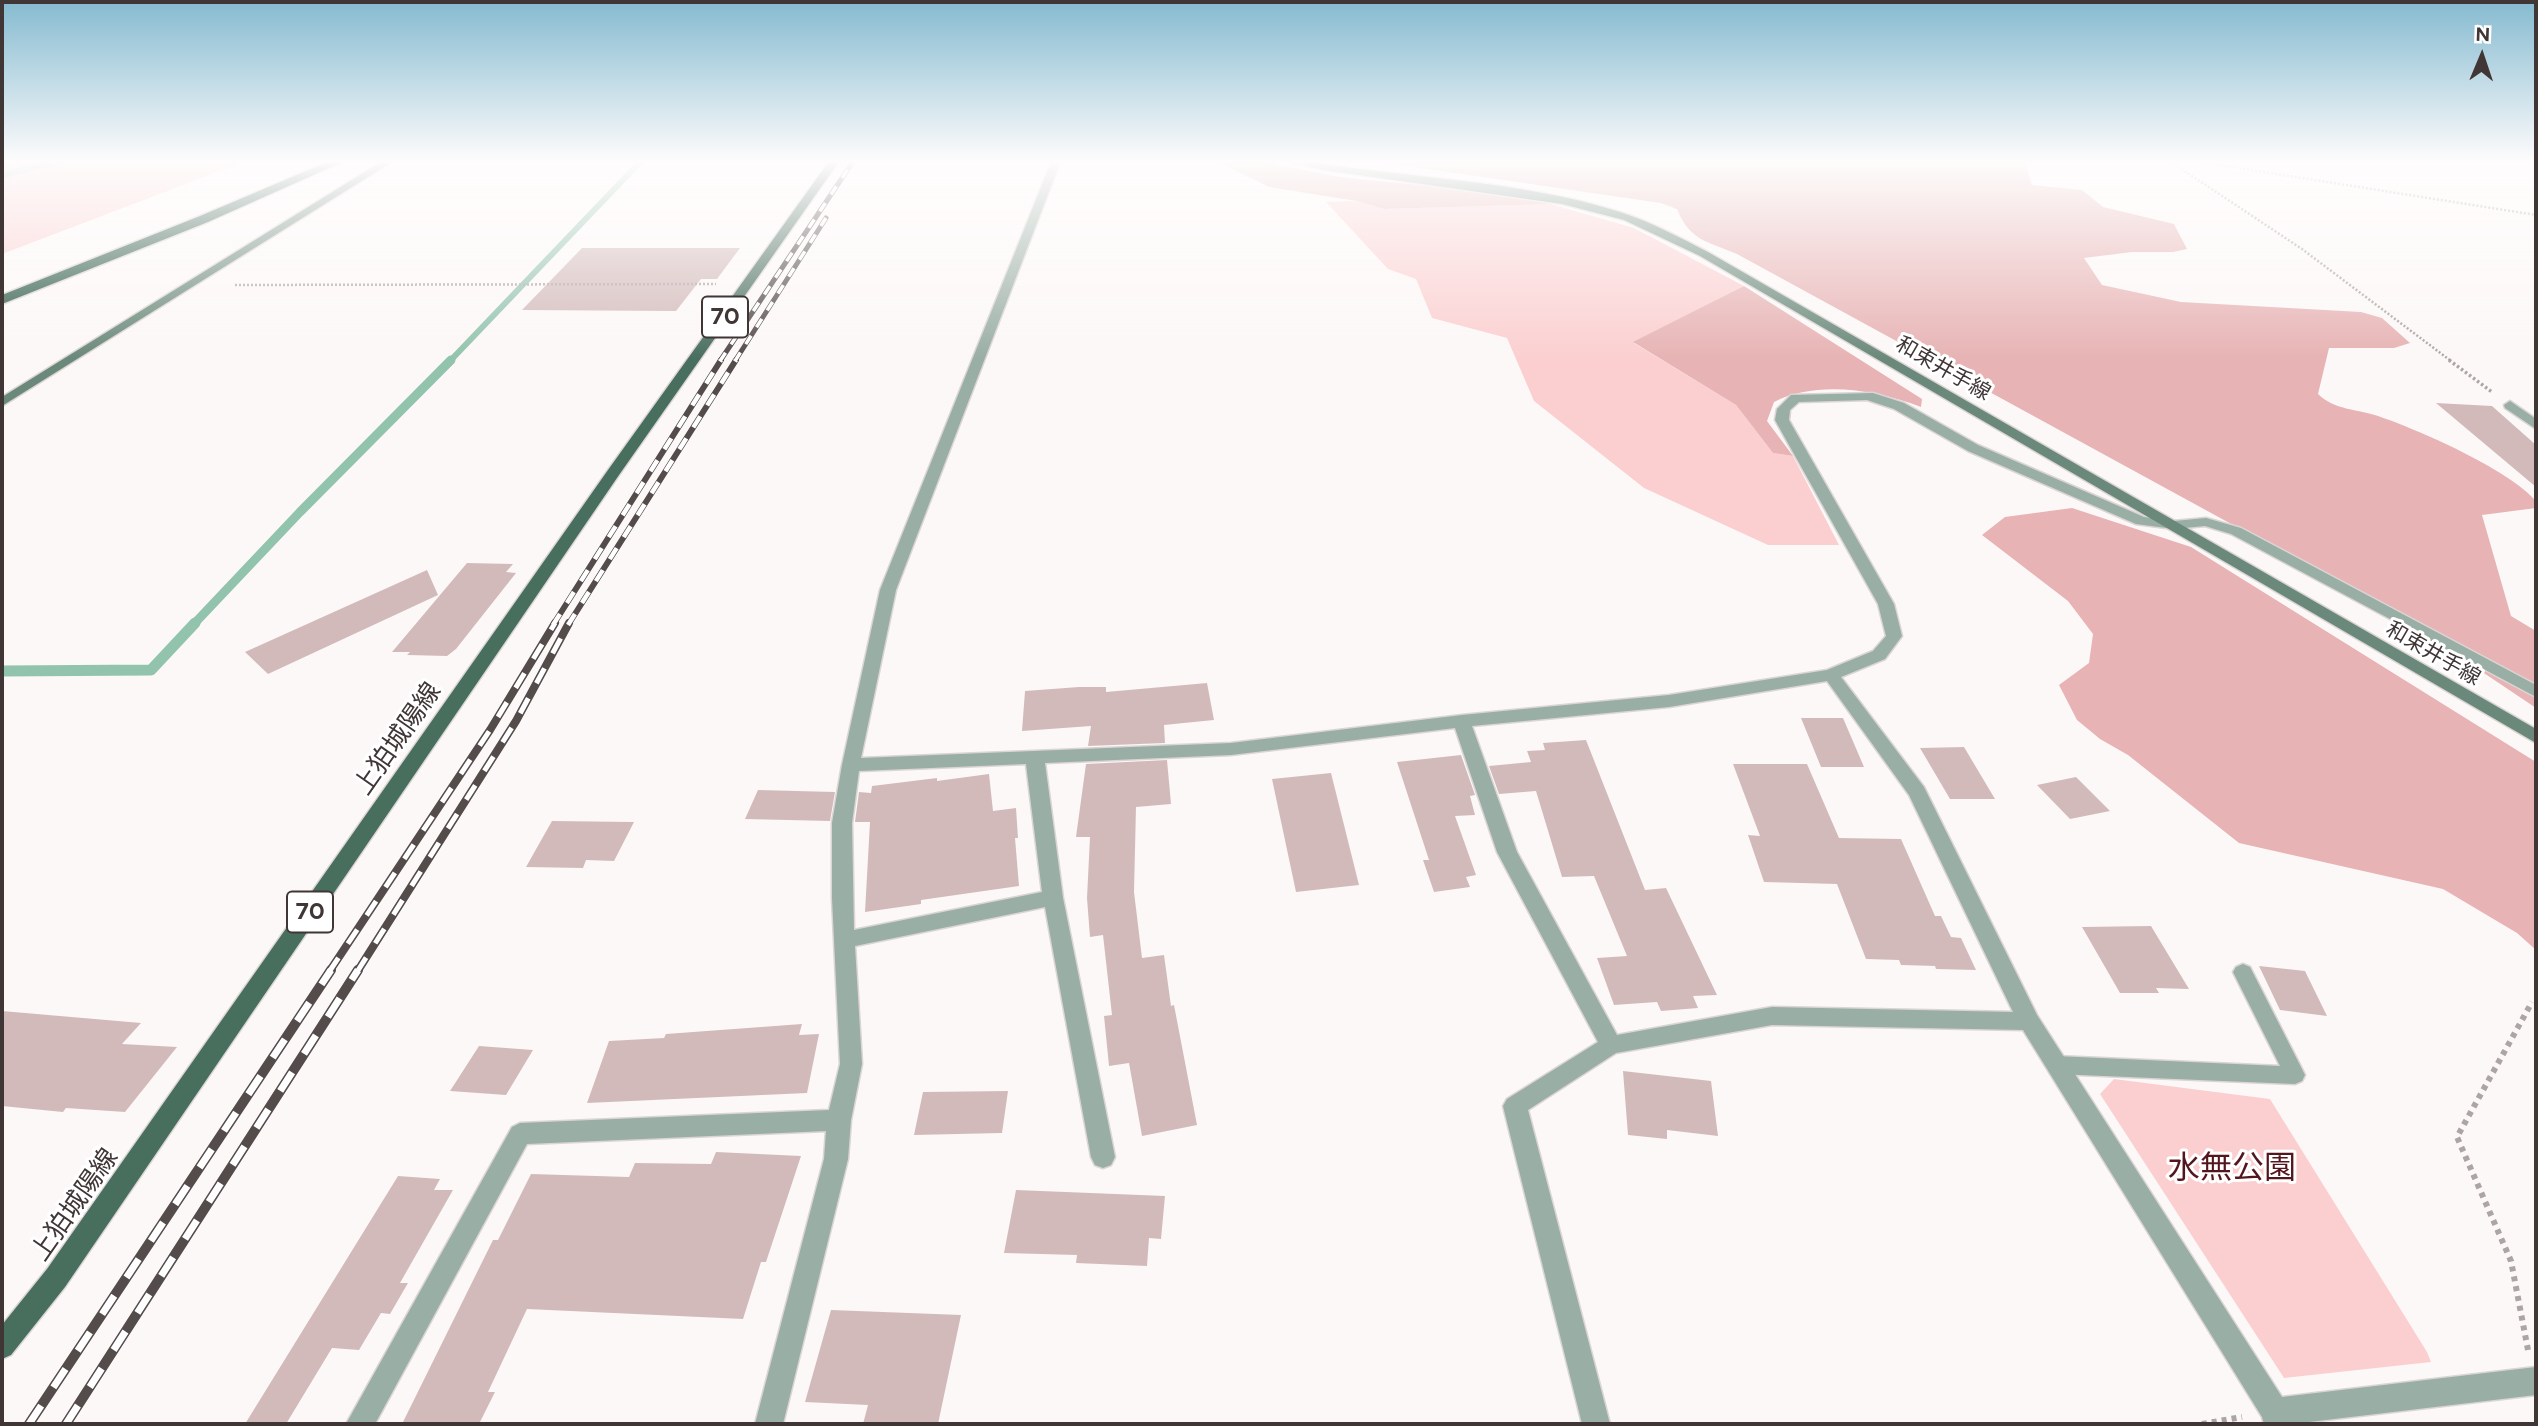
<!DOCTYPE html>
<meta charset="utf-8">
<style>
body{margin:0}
#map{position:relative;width:2538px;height:1426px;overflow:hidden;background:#fdf8f8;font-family:Figtree,sans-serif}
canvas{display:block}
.frame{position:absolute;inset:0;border:4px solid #403636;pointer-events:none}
.north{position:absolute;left:2447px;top:21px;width:70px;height:70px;-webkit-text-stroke:5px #fff;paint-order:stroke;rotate:2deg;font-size:19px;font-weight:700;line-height:28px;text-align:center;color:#403636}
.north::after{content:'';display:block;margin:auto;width:24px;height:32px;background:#403636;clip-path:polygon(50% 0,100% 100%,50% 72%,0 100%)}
</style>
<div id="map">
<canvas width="2538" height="1426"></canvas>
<div class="frame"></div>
<div class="north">N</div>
</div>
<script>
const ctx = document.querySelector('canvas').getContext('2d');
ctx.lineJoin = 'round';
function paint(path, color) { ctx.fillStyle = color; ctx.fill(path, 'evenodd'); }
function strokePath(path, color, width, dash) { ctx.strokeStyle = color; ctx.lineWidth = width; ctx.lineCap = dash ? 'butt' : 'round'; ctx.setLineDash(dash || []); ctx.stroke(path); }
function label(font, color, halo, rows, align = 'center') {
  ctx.font = font + ' Figtree,"Noto Sans JP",sans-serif'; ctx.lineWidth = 6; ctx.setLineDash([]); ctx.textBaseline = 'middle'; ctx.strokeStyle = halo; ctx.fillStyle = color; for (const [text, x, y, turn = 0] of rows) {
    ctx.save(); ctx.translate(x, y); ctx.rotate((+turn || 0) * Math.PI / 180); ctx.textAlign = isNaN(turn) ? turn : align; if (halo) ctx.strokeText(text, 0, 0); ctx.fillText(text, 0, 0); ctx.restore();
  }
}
const green = new Path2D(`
 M 2,160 L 249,160 L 2,254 Z
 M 1357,201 L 1384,209 L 1551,204 L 1634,228 L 1744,286 L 1634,343 L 1736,405 L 1773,453 L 1793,456 L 1839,545 L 1768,545 L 1644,488 L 1534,401 L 1507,338 L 1432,318 L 1416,279 L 1388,269 L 1326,202 Z
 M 2114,1079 L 2270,1099 L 2427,1352 L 2431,1362 L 2284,1378 L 2100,1094 Z`);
const forest = new Path2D(`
 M 1214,160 L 1254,160 L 1340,177 L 1467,190 L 1551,204 L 1384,209 L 1357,201 L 1269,187 Z
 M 1366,160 L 2020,160 L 2025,162 L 2032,185 L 2082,190 L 2103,207 L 2174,224 L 2187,249 L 2173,252 L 2132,252 L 2084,258 L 2102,285 L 2181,302 L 2361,312 L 2382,318 L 2410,343 L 2394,348 L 2329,348 L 2318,394 C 2334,410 2357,409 2378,416 C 2419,430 2508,469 2536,501 L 2536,508 L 2482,515 L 2511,616 L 2536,631 L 2536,708 L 2396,614 L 1737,254 C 1707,241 1690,241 1677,209 L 1661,203 Z
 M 1744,286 L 1922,399 L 1921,407 C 1877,390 1817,380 1774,402 L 1767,421 L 1793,456 L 1773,453 L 1736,405 L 1633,342 Z
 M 2072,508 L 2191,547 L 2536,762 L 2536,950 L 2517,933 L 2443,889 L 2239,843 L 2128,755 L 2100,739 L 2077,720 L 2059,685 L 2089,663 L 2093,634 L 2068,601 L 1982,535 L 2005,517 Z`);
const streamFar2 = new Path2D(`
 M 2,175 L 67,160
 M 450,361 L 642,160`);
const streamFar1 = new Path2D(`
 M 193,625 L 300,512 L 451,360`);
const stream = new Path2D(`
 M 2,671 L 151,670 L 195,623`);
const building = new Path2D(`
 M 582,248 L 740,248 L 717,279 L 701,279 L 676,311 L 522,310 Z
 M 2436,403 L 2492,406 L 2536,445 L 2536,487 Z
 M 467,563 L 513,564 L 506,572 L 516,573 L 456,649 L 447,656 L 407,655 L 410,652 L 392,652 Z
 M 427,570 L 438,595 L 268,674 L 245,652 Z
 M 1207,683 L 1214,720 L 1164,725 L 1165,743 L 1088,746 L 1091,726 L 1022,731 L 1025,691 L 1079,687 L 1106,687 L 1106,692 Z
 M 1801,718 L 1843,718 L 1864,767 L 1821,767 Z
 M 1586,740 L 1645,890 L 1666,888 L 1717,995 L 1693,996 L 1698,1008 L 1661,1011 L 1657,1002 L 1614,1005 L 1597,958 L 1627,956 L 1594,876 L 1562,877 L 1536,791 L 1499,794 L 1489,766 L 1531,762 L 1527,751 L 1545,750 L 1543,743 Z
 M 1964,747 L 1995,799 L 1950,799 L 1920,748 Z
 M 1461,755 L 1475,795 L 1470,796 L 1475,815 L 1455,816 L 1476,875 L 1466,877 L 1470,887 L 1434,892 L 1423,860 L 1429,860 L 1397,762 Z
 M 1167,760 L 1171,804 L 1136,807 L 1134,892 L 1142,958 L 1164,955 L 1171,1006 L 1174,1005 L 1197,1125 L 1142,1136 L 1129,1063 L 1109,1066 L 1104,1016 L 1112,1015 L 1103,935 L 1090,937 L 1087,898 L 1090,837 L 1076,837 L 1086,764 Z
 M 1733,764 L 1807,764 L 1839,838 L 1901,839 L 1935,916 L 1941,916 L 1951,937 L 1961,938 L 1976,970 L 1936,969 L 1935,966 L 1901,965 L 1899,960 L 1866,959 L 1837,884 L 1764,882 L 1748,835 L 1760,836 Z
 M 1331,773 L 1359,885 L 1296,892 L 1272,779 Z
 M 989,774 L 993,811 L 1016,808 L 1018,838 L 1015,838 L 1019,886 L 921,900 L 921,904 L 865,912 L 870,822 L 855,822 L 859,792 L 871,793 L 872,786 L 937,778 L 937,781 Z
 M 2076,777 L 2110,811 L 2070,819 L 2037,785 Z
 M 758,790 L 835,792 L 830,821 L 745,819 Z
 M 552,821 L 634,822 L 614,861 L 586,860 L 583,868 L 526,867 Z
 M 2151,926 L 2189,989 L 2156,988 L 2159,993 L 2120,993 L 2082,927 Z
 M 2259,966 L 2305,971 L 2327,1016 L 2280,1010 Z
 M 2,1011 L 141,1023 L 122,1044 L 177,1047 L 125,1112 L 66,1108 L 63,1112 L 2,1106 Z
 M 802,1024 L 799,1035 L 819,1034 L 807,1093 L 587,1103 L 609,1041 L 664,1038 L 666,1034 Z
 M 479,1046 L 533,1050 L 506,1095 L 450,1091 Z
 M 1623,1071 L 1711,1081 L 1718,1136 L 1667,1130 L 1667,1139 L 1628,1135 Z
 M 1008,1091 L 1002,1133 L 914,1135 L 923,1092 Z
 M 716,1152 L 801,1156 L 766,1262 L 761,1262 L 743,1319 L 527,1309 L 488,1392 L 495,1392 L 479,1424 L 402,1424 L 493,1240 L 498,1240 L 531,1174 L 629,1177 L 635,1163 L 711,1164 Z
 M 398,1176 L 440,1179 L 434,1190 L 453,1190 L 400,1283 L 408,1283 L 390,1314 L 381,1313 L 359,1350 L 332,1348 L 286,1424 L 245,1424 Z
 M 1016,1190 L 1165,1196 L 1161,1239 L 1149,1238 L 1147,1266 L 1076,1263 L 1077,1255 L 1004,1253 Z
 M 831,1310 L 961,1315 L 938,1424 L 863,1424 L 868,1405 L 805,1402 Z`);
const pathFar2 = new Path2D(`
 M 2168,160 L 2302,249 L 2451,361
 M 2188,160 L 2536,215
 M 235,285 L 716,284`);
const pathFar1 = new Path2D(`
 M 2449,360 L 2492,392`);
const path = new Path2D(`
 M 2528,1350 L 2511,1261 L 2457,1137 L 2532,1002
 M 2202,1424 L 2242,1417`);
const lane = new Path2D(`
 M 2243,964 L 2250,967 L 2302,1069 L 2305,1075 L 2302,1081 L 2295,1084 L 2056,1074 L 2049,1071 L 2046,1065 L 2049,1059 L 2056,1056 L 2280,1066 L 2233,972 L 2236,967 Z`);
const street = new Path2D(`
 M 1052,160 L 1061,160 L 896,590 L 861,758 L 1231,743 L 1462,715 L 1669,695 L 1827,670 L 1873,651 L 1886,636 L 1878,604 L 1775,420 L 1777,409 L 1791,395 L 1873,393 L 1904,403 L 1978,445 L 2144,517 L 2174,521 L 2206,518 L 2241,528 L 2536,685 L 2536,697 L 2231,534 L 2205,526 L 2174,529 L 2136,524 L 1968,451 L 1894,409 L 1867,400 L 1799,402 L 1790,410 L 1789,420 L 1894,604 L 1902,636 L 1885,659 L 1841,677 L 1924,787 L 2037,1015 L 2282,1397 L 2536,1367 L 2536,1395 L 2292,1424 L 2264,1424 L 2262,1417 L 2023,1030 L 1772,1025 L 1616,1053 L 1528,1110 L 1610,1424 L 1582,1424 L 1503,1106 L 1507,1099 L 1598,1042 L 1497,852 L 1455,728 L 1231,755 L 1045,763 L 1063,898 L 1115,1157 L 1111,1165 L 1103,1168 L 1095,1165 L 1091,1157 L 1045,907 L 855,946 L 862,1064 L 851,1120 L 848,1159 L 783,1424 L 755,1424 L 824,1159 L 826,1131 L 527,1144 L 375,1424 L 346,1424 L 512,1127 L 520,1123 L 829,1110 L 840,1064 L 832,898 L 832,823 L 842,765 L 880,590 ZM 1827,681 L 1909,795 L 2013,1012 L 1772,1007 L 1617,1035 L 1517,852 L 1472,726 L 1669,707 ZM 1026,764 L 1042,892 L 854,930 L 852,823 L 859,771 Z
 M 2510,401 L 2536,419 L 2536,429 L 2505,408 L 2504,405 Z`);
const secondary = new Path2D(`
 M 384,160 L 395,160 L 2,406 L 2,397 Z
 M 1280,160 L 1299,160 C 1405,179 1517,179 1620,212 C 1651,222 1679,237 1708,252 L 2536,729 L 2536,743 L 1700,256 L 1624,220 L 1562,204 L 1324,170 Z`);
const primary = new Path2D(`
 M 830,160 L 840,160 L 619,475 L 65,1287 L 11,1355 L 2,1359 L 2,1325 L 47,1269 L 608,470 Z`);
const highway = new Path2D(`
 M 332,160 L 347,160 L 208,222 L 2,304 L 2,295 L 200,216 Z`);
const railFar3 = new Path2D(`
 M 720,361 L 854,160
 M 735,361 L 826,218`);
const railFar2 = new Path2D(`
 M 553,625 L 721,360
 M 568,625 L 736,360`);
const railFar1 = new Path2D(`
 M 329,972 L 490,730 L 555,623
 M 357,972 L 516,721 L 569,623`);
const rail = new Path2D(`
 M 29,1424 L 331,970
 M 66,1424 L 358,970`);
const farStreetnames = [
 ["和束井手線",1943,369,30],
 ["和束井手線",2433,654,30]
];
const shields = [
 [725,317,46],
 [310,912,46]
];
const shieldNames = [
 ["70",725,317],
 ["70",310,912]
];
const streetNames = [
 ["上狛城陽線",398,739,-55],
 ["上狛城陽線",75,1205,-55]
];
const nearParknames = [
 ["水無公園",2232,1169]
];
paint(green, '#fbcfd0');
paint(forest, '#e7b3b4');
strokePath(streamFar2, '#92c3ad', 6);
strokePath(streamFar1, '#92c3ad', 9);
strokePath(stream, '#92c3ad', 11);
paint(building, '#d3baba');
strokePath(lane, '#dbd5d5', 3);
strokePath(street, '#dbd5d5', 3);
strokePath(secondary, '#dbd5d5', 3);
strokePath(primary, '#dbd5d5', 3);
strokePath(highway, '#dbd5d5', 3);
strokePath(pathFar2, '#ada5a5', 2.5, [2, 2]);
strokePath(pathFar1, '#ada5a5', 3.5, [2.5, 2.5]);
strokePath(path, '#ada5a5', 6, [5, 5]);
paint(lane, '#99aea4');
paint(street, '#99aea4');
paint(secondary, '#6a897a');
paint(primary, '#486e5e');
paint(highway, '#295845');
strokePath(railFar3, '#544b4b', 5);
strokePath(railFar2, '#544b4b', 6);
strokePath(railFar1, '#544b4b', 8);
strokePath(rail, '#544b4b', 10);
strokePath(railFar3, '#fff', 3.5, [10]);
strokePath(railFar2, '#fff', 4.5, [13]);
strokePath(railFar1, '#fff', 5, [17]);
strokePath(rail, '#fff', 7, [22]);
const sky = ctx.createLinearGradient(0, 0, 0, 359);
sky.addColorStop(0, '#85bad0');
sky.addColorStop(0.45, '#fefcfc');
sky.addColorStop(1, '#fefcfc00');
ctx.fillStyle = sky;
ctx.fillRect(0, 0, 2538, 359);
label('21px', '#403636', '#fff', farStreetnames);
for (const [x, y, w] of shields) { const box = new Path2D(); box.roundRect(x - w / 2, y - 20.5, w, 41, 5); ctx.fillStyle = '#fff'; ctx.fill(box); strokePath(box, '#403636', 2); }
label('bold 24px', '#403636', null, shieldNames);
label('26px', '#403636', '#fff', streetNames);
label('32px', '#54161e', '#fff', nearParknames);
</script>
